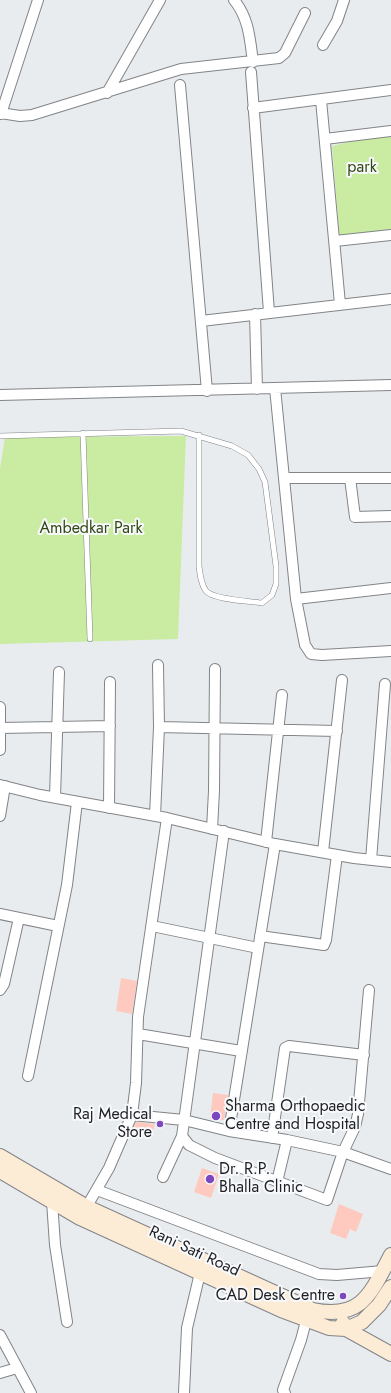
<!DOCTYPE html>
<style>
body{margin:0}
canvas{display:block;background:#e9ecef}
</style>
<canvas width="391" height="1393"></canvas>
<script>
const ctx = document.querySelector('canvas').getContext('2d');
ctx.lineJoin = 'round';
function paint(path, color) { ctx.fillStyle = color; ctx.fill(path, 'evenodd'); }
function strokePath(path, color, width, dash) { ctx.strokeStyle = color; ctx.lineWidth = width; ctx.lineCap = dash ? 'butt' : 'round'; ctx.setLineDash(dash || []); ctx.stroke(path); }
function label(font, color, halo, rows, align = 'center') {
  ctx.font = font + ' Jost,sans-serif'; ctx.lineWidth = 4; ctx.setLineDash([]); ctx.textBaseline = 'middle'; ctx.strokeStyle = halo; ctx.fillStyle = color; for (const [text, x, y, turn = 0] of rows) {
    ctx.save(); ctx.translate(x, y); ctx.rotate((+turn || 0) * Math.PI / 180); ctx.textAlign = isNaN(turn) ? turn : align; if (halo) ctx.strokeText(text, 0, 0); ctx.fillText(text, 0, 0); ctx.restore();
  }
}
const green = new Path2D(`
 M 391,132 L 391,232 L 340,241 L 332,146 Z
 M 186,436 L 178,639 L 0,644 L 0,469 L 5,437 Z`);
const building = new Path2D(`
 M 121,978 L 137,981 L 132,1014 L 116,1011 Z
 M 213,1093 L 228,1095 L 224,1120 L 210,1119 Z
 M 136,1122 L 155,1124 L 151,1138 L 132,1131 Z
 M 202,1168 L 219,1174 L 211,1198 L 194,1192 Z
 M 339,1204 L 363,1214 L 356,1232 L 350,1229 L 346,1239 L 330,1233 Z`);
const lane = new Path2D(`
 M 83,433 L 90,639
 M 0,436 L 181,431 L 232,446 L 248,455 L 259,469 L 265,482 L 276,566 L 276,584 L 272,595 L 262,603 C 250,601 214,600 206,591 C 201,584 200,575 199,566 L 199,435`);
const street = new Path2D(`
 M 234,0 C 249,18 250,40 253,62
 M 323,45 L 337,21 L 344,0
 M 251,72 L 269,312
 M 180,85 L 207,391
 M 107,93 L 160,0
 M 321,100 L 340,304
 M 253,108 L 391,90
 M 0,113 L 20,116 L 32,115 L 181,69 L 279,58 L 285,53 L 305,13
 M 1,114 L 38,0
 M 325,139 L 391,131
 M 335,241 L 391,235
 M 255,314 L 257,389
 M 201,321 L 391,299
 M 275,388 L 296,599 L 305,645 L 311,654 L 322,655 L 391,651
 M 0,395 L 391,385
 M 284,478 L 391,478
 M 350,478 L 355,517 L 391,516
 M 296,599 L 391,588
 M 0,707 L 0,750
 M 159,727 L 337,731
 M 0,728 L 110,726
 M 0,785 L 40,795 L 167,818 L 275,844 L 354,858 L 391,862
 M 55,797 L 59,672
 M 109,808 L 110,682
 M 0,816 L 5,786
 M 155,816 L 159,727 L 158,665
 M 212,829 L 214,791 L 215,669
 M 266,842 L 282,695
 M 323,852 L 342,680
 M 371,860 L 385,684
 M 0,914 L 58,926
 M 152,926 L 258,948
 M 260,936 L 324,945 L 326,940 L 337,855
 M 0,990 L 4,984 L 19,918
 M 138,1034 L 241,1051
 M 28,1076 L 67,885 L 77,802
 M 132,1115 L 184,1120 L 229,1131 L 287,1140 L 343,1152 L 391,1169
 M 229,1131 L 275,844
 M 182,1136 L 189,1145 L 215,1158 L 327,1200 L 343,1152 L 355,1127 L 358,1114 L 369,990
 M 272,1138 L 285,1048 L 289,1046 L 364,1055
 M 163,1177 L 182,1136 L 224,831
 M 277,1182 L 287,1140
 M 97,1190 L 319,1274 L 337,1275 L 383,1271
 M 52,1201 L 55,1245 L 67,1322
 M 83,1213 L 109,1168 L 132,1115 L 136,1083 L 138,1017 L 167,818
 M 0,1335 L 31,1393
 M 0,1373 L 17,1368
 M 184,1393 L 187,1328 L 200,1273
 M 285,1393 L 283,1390 L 301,1340 L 306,1321`);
const secondary = new Path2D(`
 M 0,1156 L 87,1207 L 313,1310 C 362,1320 371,1293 391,1255
 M 0,1171 L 80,1218 L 281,1310 L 329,1328 L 346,1329 L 362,1322 L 379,1305 L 391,1287
 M 343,1323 L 346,1329 L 391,1354`);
const markers = [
 [216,1116,5,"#7c47bf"],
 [160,1124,4,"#7c47bf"],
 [210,1179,5,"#7c47bf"],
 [343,1296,4,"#7c47bf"]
];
const parkNames = [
 ["park",362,168],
 ["Ambedkar Park",91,529]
];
const poiNames = [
 ["Sharma Orthopaedic",225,1107],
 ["Centre and Hospital",225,1125],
 ["Raj Medical",152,1115,"right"],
 ["Store",152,1133,"right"],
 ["Dr. R.P.",219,1170],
 ["Bhalla Clinic",219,1188],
 ["CAD Desk Centre",335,1296,"right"]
];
const streetNames = [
 ["Rani Sati Road",194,1252,25]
];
paint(green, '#caeca2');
paint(building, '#fec9be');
strokePath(lane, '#828487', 6);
strokePath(street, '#828487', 12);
strokePath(secondary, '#828487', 16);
strokePath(lane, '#fff', 5);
strokePath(street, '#fff', 10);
strokePath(secondary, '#fdecd5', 14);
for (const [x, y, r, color] of markers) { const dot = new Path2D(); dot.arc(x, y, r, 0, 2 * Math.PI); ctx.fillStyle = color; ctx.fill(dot); strokePath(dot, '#f7f9fc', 1.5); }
label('16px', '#324712', '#f7f9fc', parkNames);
label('16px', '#1e1f20', '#f7f9fc', poiNames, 'left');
label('16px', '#1e1f20', '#f7f9fc', streetNames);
</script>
